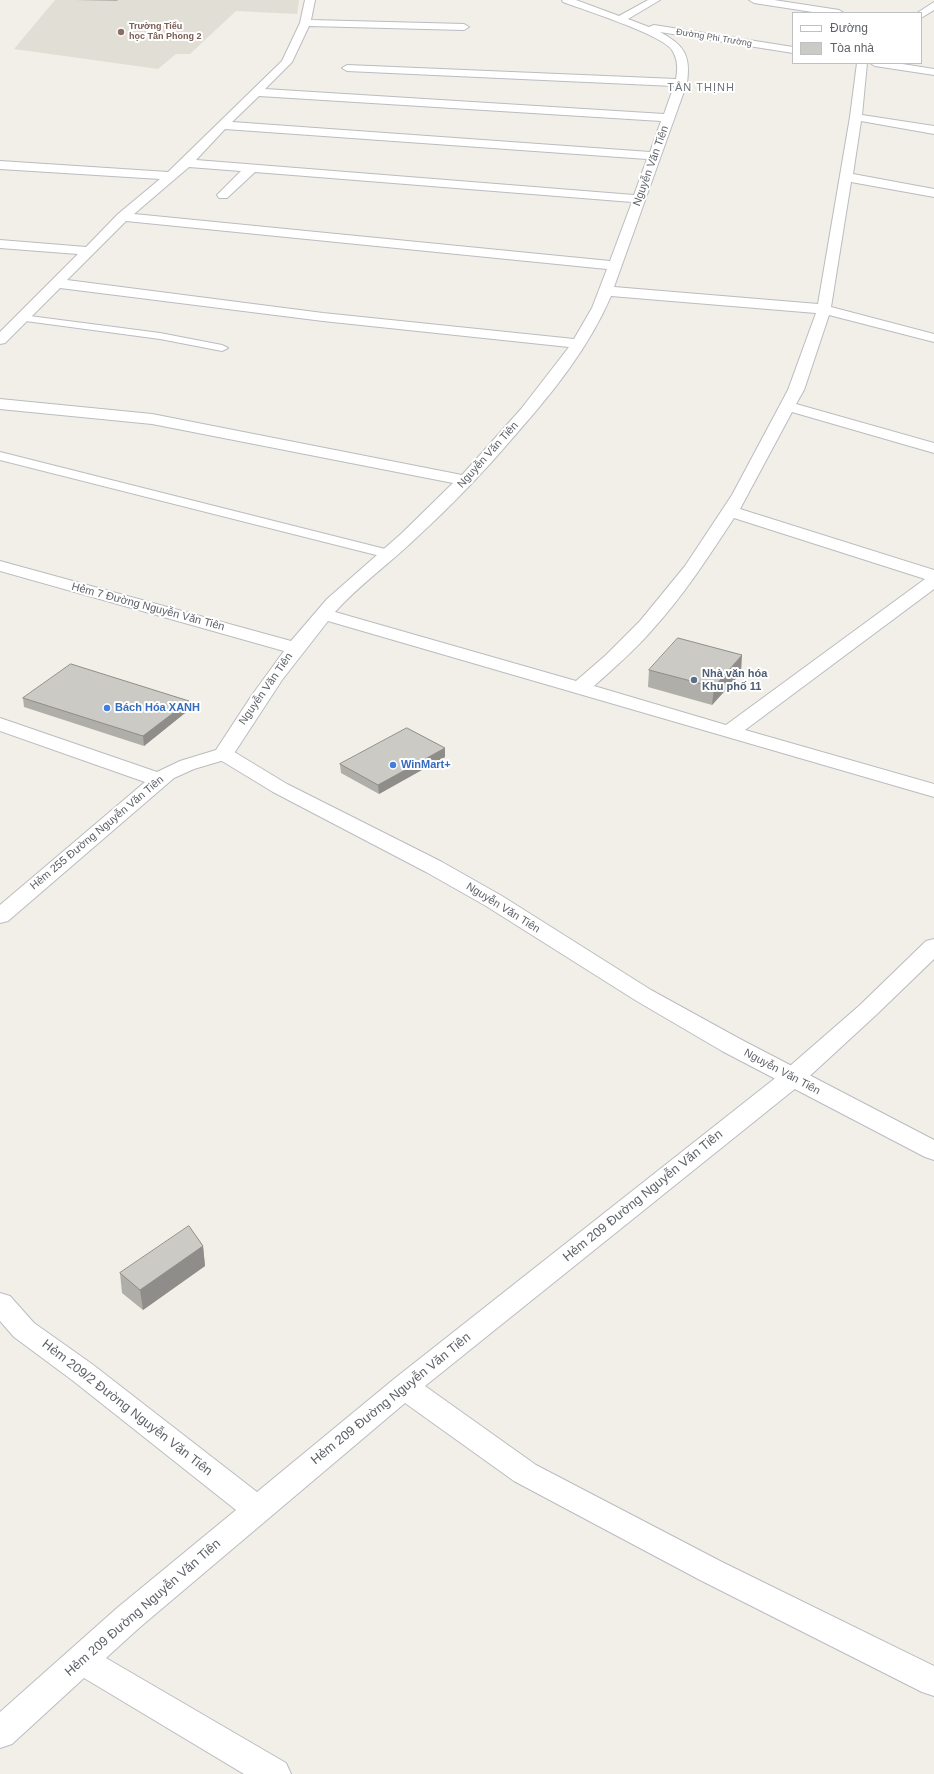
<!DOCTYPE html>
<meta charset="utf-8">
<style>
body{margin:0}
#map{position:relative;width:934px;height:1774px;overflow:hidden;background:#f1efe7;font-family:Arial,sans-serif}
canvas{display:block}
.legend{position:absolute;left:792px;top:12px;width:130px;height:52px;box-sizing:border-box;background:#fff;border:1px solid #bfc0c3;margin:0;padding:5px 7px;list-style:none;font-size:12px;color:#5e6268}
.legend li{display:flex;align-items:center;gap:8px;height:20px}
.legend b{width:20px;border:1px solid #bfc0c3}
</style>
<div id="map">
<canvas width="934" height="1774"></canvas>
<ul class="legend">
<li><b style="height:5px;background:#fff"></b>Đường</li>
<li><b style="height:11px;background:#cccac4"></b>Tòa nhà</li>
</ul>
</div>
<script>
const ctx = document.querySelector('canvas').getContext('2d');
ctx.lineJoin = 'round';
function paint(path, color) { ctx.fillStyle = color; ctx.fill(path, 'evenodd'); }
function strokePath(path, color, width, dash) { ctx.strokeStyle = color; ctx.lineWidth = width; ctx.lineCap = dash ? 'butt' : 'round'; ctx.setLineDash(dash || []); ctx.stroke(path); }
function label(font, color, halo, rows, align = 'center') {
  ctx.font = font + ' Arial,sans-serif'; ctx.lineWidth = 4; ctx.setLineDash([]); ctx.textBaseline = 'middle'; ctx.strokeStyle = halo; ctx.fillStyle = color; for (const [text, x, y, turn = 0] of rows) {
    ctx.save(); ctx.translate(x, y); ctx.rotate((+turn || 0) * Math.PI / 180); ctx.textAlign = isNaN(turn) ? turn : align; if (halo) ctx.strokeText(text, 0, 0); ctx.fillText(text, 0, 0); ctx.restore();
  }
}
const education = new Path2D(`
 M 55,0 L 299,0 L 297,14 L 236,11 L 190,54 L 176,54 L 158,69 L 14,49 Z`);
const service = new Path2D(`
 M 22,315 L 160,333 L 222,345 L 228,348 L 222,351 L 160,339 L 18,320 L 16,318 Z
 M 0,452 L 393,551 L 395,554 L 393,557 L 388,558 L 0,460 Z`);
const minor = new Path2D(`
 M 305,0 L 315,0 L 311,20 L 464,24 L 469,27 L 464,30 L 309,26 L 292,62 L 265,89 L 664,114 L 674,86 L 347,71 L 342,68 L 347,65 L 676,79 C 678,69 678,59 672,50 C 663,35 584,10 563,2 L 562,0 L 576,0 L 619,16 L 648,0 L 660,0 L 628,19 L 649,27 L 654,25 L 793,47 L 793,53 L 660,32 C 684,45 691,55 687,83 L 614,287 L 818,304 L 850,117 L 857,63 L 867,63 L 862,115 L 934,126 L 934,134 L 861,121 L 853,174 L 934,189 L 934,197 L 851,182 L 831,307 L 934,334 L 934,342 L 829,315 L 804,390 L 796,404 L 934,443 L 934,453 L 792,412 L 740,509 L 934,570 L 934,589 L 745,730 L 934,784 L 934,797 L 328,621 L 282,680 L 231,758 L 194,769 L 174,778 L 8,921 L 0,923 L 0,905 L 145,782 L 0,731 L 0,718 L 157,772 L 180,761 L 216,750 L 252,695 L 284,651 L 0,571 L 0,561 L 291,641 L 327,599 L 402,533 L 453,483 L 152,424 L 0,409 L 0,399 L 152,414 L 462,475 L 521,409 L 569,347 L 323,321 L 60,288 L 5,343 L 0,344 L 0,332 L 78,254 L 0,248 L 0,240 L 86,247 L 118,214 L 160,179 L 0,169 L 0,161 L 168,172 L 282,61 L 300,23 ZM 259,96 L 661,121 L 650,152 L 232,122 ZM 225,129 L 647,159 L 634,195 L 196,160 ZM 189,167 L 241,171 L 217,195 L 219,198 L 227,198 L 255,172 L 632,202 L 610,261 L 134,214 ZM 126,221 L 607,269 L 592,308 L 574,339 L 323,313 L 67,280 ZM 611,296 L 816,313 L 788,390 L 732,495 L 685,566 L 640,621 L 606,655 L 576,681 L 335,612 C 357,587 390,563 414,540 C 451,506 485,471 517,433 C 554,391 589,347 611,296 ZM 734,518 L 925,579 L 726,725 L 594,686 C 614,668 635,650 653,629 C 684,595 709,556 734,518 Z
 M 749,0 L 774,0 L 839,10 L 844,13 L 819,13 L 754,3 Z
 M 934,2 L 934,10 L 921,18 L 921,13 L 917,13 Z
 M 870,63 L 896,63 L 934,69 L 934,75 L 875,66 Z
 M 934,939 L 934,959 L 876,1015 L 801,1084 L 425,1386 L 536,1465 L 722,1562 L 934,1666 L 934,1696 L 922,1692 L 700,1580 L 514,1481 L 405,1403 L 139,1628 L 106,1658 L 286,1763 L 291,1774 L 244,1774 L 84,1678 L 12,1744 L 0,1748 L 0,1712 L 117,1608 L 236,1510 L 72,1380 L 14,1337 L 0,1321 L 0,1293 L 10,1296 L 34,1323 L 92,1364 L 257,1492 L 394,1379 L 783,1072 L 860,1005 L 926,941 Z`);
const tertiary = new Path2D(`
 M 224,748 L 231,750 L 287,784 L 442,862 L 502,896 L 651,990 L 740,1039 L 934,1140 L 934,1160 L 925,1157 L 722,1051 L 635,1000 L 486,906 L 426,872 L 273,792 L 217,758 L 214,754 L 217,750 Z`);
const wall = new Path2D(`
 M 75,0 L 118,0 L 117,1 Z
 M 649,670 L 741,673 L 712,705 L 648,687 Z
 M 23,698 L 190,709 L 144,746 L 24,707 Z
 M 445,748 L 445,757 L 379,794 L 341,773 L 340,764 Z
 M 203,1246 L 205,1266 L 143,1310 L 122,1293 L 120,1273 Z`);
const shadedWall = new Path2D(`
 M 742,655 L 741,673 L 712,705 L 714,687 Z
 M 189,701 L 190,709 L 144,746 L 143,736 Z
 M 445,748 L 445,757 L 379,794 L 378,785 Z
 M 203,1246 L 205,1266 L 143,1310 L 140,1290 Z`);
const building = new Path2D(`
 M 678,638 L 742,655 L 714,687 L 649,670 Z
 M 71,664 L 189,701 L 143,736 L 23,698 Z
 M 407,728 L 445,748 L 378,785 L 340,764 Z
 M 189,1226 L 203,1246 L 140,1290 L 120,1273 Z`);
const markers = [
 [121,32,4,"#8d6e63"],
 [694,680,4,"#5c6f8a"],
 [107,708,4,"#3f7fe0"],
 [393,765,4,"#3f7fe0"]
];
const farEducationnames = [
 ["Trường Tiểu",129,27],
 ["học Tân Phong 2",129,37]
];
const farStreetnames = [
 ["Đường Phi Trường",714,38,9]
];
const farQuarternames = [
 ["TÂN THỊNH",701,88]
];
const streetNames = [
 ["Nguyễn Văn Tiên",651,166,-70],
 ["Nguyễn Văn Tiên",488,455,-48],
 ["Hẻm 7 Đường Nguyễn Văn Tiên",148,607,15],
 ["Nguyễn Văn Tiên",266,689,-55],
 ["Hẻm 255 Đường Nguyễn Văn Tiên",97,833,-40],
 ["Nguyễn Văn Tiên",503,908,32],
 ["Nguyễn Văn Tiên",782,1072,28]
];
const serviceNames = [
 ["Nhà văn hóa",702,674],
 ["Khu phố 11",702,687]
];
const shopNames = [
 ["Bách Hóa XANH",115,708],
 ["WinMart+",401,765]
];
const nearStreetnames = [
 ["Hẻm 209 Đường Nguyễn Văn Tiên",643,1196,-39],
 ["Hẻm 209 Đường Nguyễn Văn Tiên",391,1399,-39],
 ["Hẻm 209/2 Đường Nguyễn Văn Tiên",127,1408,38],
 ["Hẻm 209 Đường Nguyễn Văn Tiên",143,1608,-41]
];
paint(education, '#e1ded5');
strokePath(service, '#babcc1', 2);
strokePath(minor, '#babcc1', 2);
strokePath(tertiary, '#babcc1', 2);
paint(service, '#fff');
paint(minor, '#fff');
paint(tertiary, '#fff');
paint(wall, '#afaea9');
paint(shadedWall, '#8f8d89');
paint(building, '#cccac4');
strokePath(building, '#8f8d89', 1);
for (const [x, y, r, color] of markers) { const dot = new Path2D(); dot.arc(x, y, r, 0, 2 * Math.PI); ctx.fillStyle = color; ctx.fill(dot); strokePath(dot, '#fff', 1.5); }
label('bold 9px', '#785e54', '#fff', farEducationnames, 'left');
label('9px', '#5e6268', '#fff', farStreetnames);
ctx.letterSpacing = '1px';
label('11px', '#6f747a', '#fff', farQuarternames);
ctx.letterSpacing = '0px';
label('11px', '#5e6268', '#fff', streetNames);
label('bold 11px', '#4e5e75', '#fff', serviceNames, 'left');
label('bold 11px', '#366cbe', '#fff', shopNames, 'left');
label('13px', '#5e6268', '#fff', nearStreetnames);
</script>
